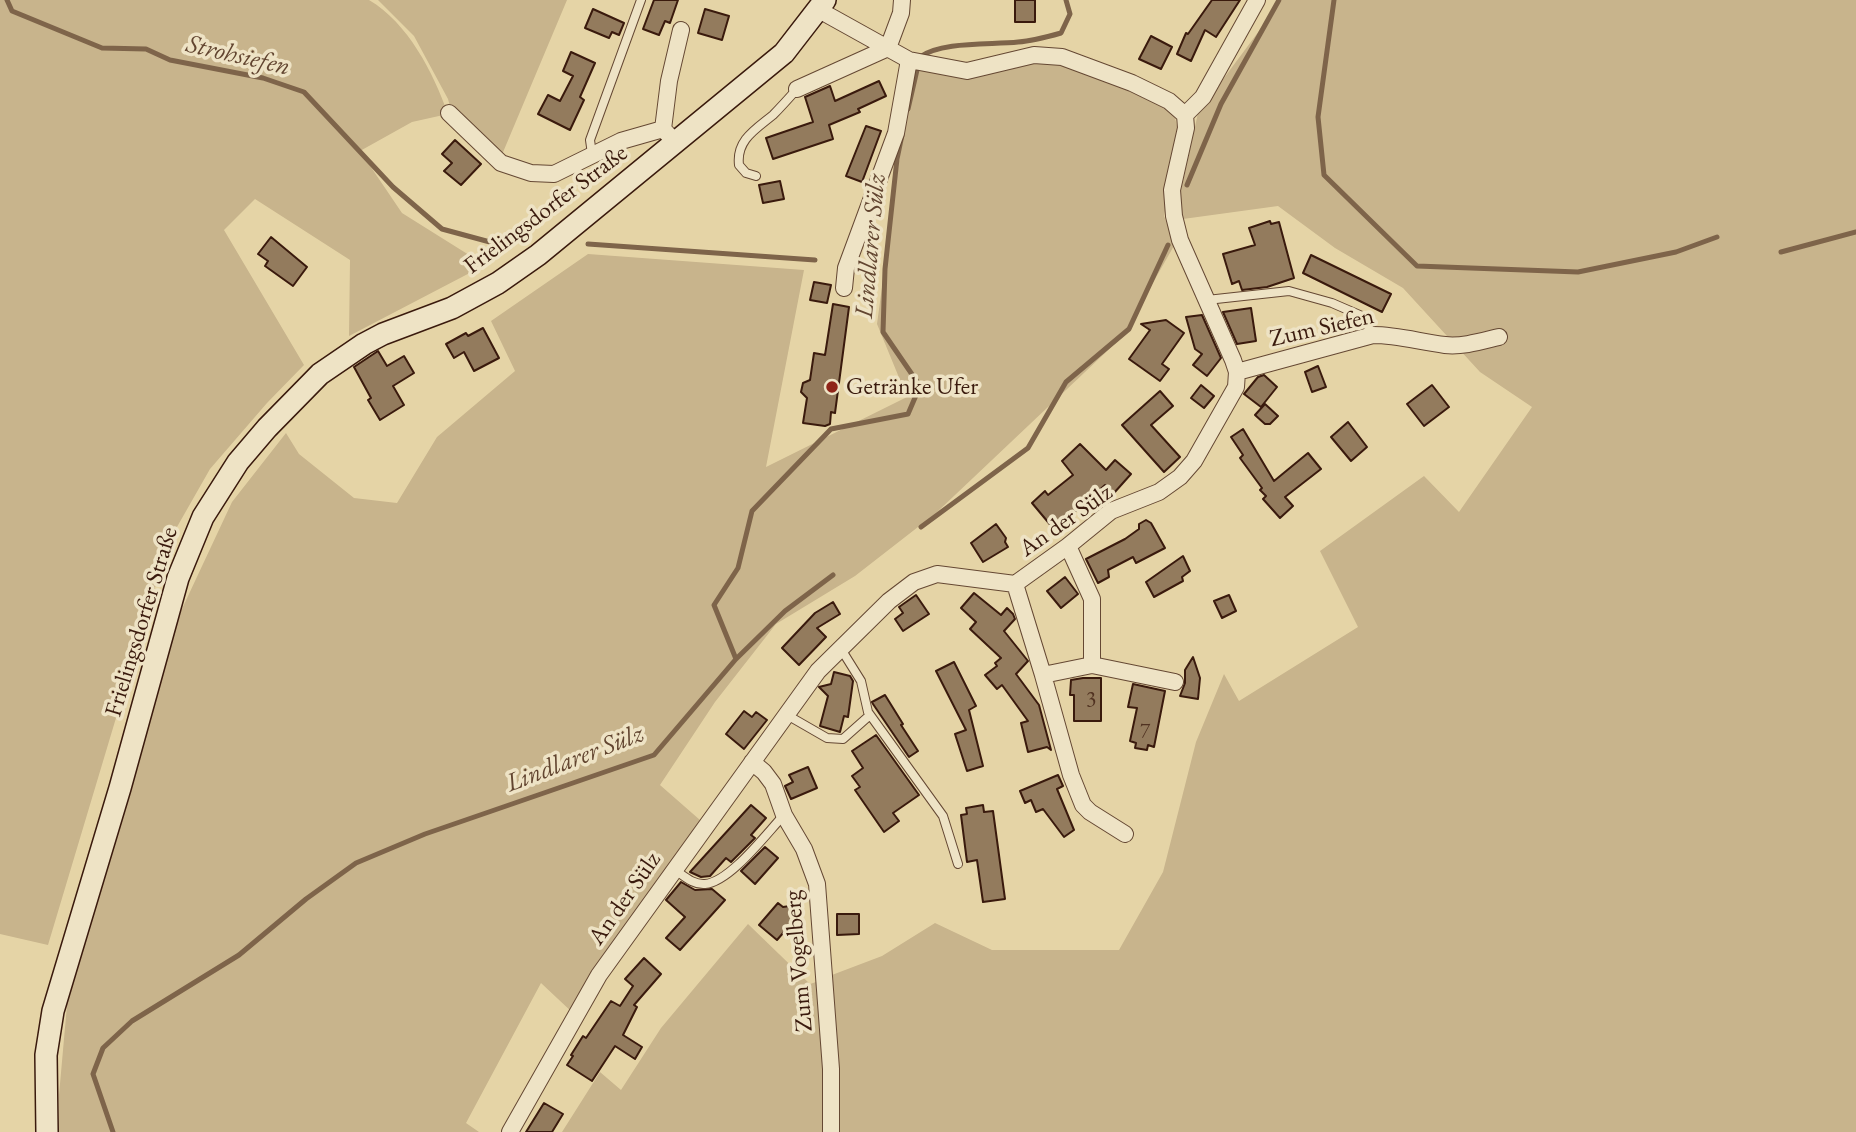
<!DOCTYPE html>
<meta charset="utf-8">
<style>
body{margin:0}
canvas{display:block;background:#e5d4a6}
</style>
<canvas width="1856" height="1132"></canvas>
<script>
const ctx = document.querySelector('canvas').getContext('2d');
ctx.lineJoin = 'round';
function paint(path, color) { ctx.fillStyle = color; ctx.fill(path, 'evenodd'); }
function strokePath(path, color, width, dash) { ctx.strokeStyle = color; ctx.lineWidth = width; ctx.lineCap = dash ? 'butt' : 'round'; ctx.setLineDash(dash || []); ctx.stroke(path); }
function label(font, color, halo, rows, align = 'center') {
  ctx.font = font + ' "EB Garamond",serif'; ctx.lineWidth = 7; ctx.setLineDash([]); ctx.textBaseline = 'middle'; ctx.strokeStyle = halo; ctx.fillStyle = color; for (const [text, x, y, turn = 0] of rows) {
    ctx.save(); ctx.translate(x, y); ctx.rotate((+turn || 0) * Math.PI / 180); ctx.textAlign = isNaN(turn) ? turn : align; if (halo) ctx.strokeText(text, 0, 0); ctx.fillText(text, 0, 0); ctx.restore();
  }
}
const green = new Path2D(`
 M 0,0 L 369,0 C 408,23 433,72 448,114 L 412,122 L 360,151 L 402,213 L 485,265 L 349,336 L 350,260 L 255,199 L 224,230 L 304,365 L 267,403 L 210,469 L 169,541 L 48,945 L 0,934 Z
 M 378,0 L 567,0 L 501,157 L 451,110 L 448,99 L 414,36 Z
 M 1282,0 L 1856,0 L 1856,1132 L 834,1132 L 824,978 L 882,956 L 935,923 L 992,950 L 1119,950 L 1163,872 L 1196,742 L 1224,674 L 1239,701 L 1358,627 L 1320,551 L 1424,476 L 1459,512 L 1532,407 L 1480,372 L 1403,288 L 1335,248 L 1278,206 L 1183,219 L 1180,195 L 1198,113 Z
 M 1034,60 L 1061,60 L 1130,86 L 1166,109 L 1175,118 L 1179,134 L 1164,216 L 1175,244 L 1122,337 L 936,513 L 855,576 L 776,624 L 715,702 L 660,785 L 700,820 L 598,973 L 574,1014 L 541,983 L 466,1123 L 479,1132 L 59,1132 L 59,1095 L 68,994 L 181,611 L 232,502 L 286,433 L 299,454 L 354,498 L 397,503 L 437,437 L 515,371 L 491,321 L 588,254 L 804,270 L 766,467 L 907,397 L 877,324 L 912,66 Z
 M 748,924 L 810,984 L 819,981 L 826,1132 L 562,1132 L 600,1072 L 621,1090 L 661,1028 Z`);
const stream = new Path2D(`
 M 7,0 L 12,11 L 102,48 L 146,49 L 170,60 L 263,78 L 304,92 L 393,187 L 442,229 L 501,245
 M 1334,0 L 1318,117 L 1324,175 L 1417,266 L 1578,272 L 1676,252 L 1717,237
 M 908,109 L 920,57 C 941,41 991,45 1018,42 C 1032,41 1047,37 1061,33 L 1070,14 L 1066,0
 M 1187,185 L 1221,104 L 1279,0
 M 588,244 L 815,260
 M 1781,252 L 1856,232
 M 921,527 L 1028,448 L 1066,382 L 1129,329 L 1168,245
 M 736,659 L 785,611 L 833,575
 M 113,1132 L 93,1074 L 103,1048 L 132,1021 L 239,955 L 306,899 L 356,863 L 425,834 L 654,755 L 736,659 L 714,605 L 738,568 L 752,511 L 831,429 L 908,414 L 920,386 L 883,332 L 885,269 L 897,159 L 902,135`);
const building = new Path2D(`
 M 654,0 L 678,0 L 670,23 L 665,21 L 659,35 L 643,29 Z
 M 1015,0 L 1035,0 L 1035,22 L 1015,22 Z
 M 1212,0 L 1240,0 L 1216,37 L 1205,30 L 1191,61 L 1177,54 L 1186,33 L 1188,34 Z
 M 593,9 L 624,23 L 619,35 L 612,32 L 609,38 L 585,28 Z
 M 705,9 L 729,16 L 722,40 L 698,33 Z
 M 1151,36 L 1172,47 L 1161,69 L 1139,59 Z
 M 571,52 L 595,63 L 580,97 L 584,100 L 570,130 L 538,114 L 548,95 L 560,101 L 573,76 L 563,71 Z
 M 879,81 L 886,96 L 858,109 L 860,112 L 829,125 L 833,139 L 773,159 L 766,138 L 813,122 L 805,97 L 830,86 L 835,101 Z
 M 866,126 L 881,131 L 862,182 L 846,176 Z
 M 455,140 L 481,164 L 461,185 L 444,171 L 452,163 L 442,154 Z
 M 780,181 L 784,199 L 763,203 L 759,185 Z
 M 1270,221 L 1271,224 L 1279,222 L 1294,278 L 1267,287 L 1242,290 L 1239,281 L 1232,284 L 1223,254 L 1255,245 L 1249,228 Z
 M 271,237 L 307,267 L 293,286 L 265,266 L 268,261 L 258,254 Z
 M 1311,255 L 1391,294 L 1382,312 L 1303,273 Z
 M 814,282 L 831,285 L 827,303 L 810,300 Z
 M 833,304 L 849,307 L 835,413 L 831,412 L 830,424 L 825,426 L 803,423 L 807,398 L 801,392 L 803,383 L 810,380 L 814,353 L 825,355 Z
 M 1251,308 L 1256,341 L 1237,344 L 1223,312 Z
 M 1202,315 L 1221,358 L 1207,376 L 1193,365 L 1202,354 L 1195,349 L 1186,317 Z
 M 1166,320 L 1184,333 L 1162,364 L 1169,369 L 1160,381 L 1129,359 L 1150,330 L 1141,324 Z
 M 483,328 L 499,358 L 474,371 L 464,352 L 454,358 L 446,344 L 466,333 L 468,336 Z
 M 378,351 L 387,366 L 404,356 L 414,373 L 393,386 L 404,405 L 380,420 L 368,400 L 371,398 L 354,367 Z
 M 1318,366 L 1326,387 L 1312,392 L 1305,372 Z
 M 1264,375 L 1277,387 L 1261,407 L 1244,394 L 1258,377 Z
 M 1201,385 L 1214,396 L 1204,408 L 1191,398 Z
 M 1432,385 L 1449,407 L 1424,426 L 1407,404 Z
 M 1160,391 L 1173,406 L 1151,425 L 1180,457 L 1164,472 L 1122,425 Z
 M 1265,404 L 1278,416 L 1270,424 L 1265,424 L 1255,415 Z
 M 1348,422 L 1367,447 L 1351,461 L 1331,437 Z
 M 1243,429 L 1274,481 L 1308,453 L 1321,469 L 1285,497 L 1293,506 L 1280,518 L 1263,499 L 1266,496 L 1260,490 L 1262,488 L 1240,458 L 1243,455 L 1231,437 Z
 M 1080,444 L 1106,470 L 1115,460 L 1131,474 L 1114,493 L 1105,485 L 1068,518 L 1071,522 L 1058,534 L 1032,503 L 1045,491 L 1048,495 L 1073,475 L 1062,461 Z
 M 1146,520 L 1151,523 L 1165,548 L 1136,563 L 1133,557 L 1108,570 L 1109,577 L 1098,583 L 1086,559 L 1125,539 L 1139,529 L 1139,524 Z
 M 996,524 L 1006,538 L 1005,542 L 1008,547 L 983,562 L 971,543 Z
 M 1183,556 L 1190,571 L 1182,577 L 1183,581 L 1154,597 L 1146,582 Z
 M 1065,577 L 1078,594 L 1061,608 L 1047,591 Z
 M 974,593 L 1001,615 L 1007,608 L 1013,614 L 1015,619 L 1004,631 L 1028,661 L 1016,674 L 1039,705 L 1051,750 L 1047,747 L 1028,752 L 1021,723 L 1028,721 L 1002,685 L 997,689 L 985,675 L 997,666 L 995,663 L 1001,658 L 970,629 L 976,622 L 961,608 Z
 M 916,595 L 929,614 L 903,631 L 895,619 L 903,613 L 899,607 Z
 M 1229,595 L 1236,611 L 1222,618 L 1214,601 Z
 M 833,602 L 840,614 L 817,628 L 826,637 L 799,665 L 782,648 L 815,613 Z
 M 1193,657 L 1200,678 L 1198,699 L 1180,696 L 1185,683 L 1185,670 Z
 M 954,662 L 976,706 L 969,710 L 983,766 L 967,771 L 955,734 L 966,730 L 936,671 Z
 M 834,672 L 850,676 L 853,681 L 848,717 L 844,716 L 840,732 L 820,726 L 828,696 L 819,687 L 831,684 Z
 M 1083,678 L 1101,678 L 1101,721 L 1074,721 L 1074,695 L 1070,695 L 1071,680 Z
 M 1133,684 L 1165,691 L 1154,747 L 1148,745 L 1147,750 L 1135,748 L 1136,743 L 1130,741 L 1137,708 L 1128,707 Z
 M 885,695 L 903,724 L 901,725 L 918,751 L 909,757 L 873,704 L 872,702 Z
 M 744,711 L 752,717 L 756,712 L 767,720 L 744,749 L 726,734 Z
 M 876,735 L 919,795 L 893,813 L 899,821 L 884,832 L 855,790 L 860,787 L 852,776 L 863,768 L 852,751 Z
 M 808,767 L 817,788 L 791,799 L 785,786 L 793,782 L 789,775 Z
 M 1058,775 L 1063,786 L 1057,789 L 1074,830 L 1064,837 L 1043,809 L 1036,812 L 1031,800 L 1025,803 L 1020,791 Z
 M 751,805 L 766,818 L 751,835 L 755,838 L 731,862 L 726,858 L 710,876 L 701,877 L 690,872 Z
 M 983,805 L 984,812 L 993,811 L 1005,899 L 983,902 L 977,860 L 967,862 L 961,815 L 967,814 L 966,808 Z
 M 765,847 L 778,858 L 755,884 L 741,871 Z
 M 681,882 L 695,890 L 712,889 L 725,900 L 680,950 L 666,938 L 685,917 L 666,900 Z
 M 778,903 L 783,907 L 790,906 L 791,913 L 796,918 L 777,940 L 759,925 Z
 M 837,914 L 859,914 L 859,934 L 837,935 Z
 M 644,958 L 661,974 L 634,1005 L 637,1007 L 623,1035 L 642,1047 L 635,1059 L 615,1046 L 592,1081 L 567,1065 L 573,1056 L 571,1055 L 583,1036 L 586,1038 L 611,1001 L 620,1006 L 633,986 L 625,979 Z
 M 544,1103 L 563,1114 L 552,1132 L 526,1132 Z`);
const service = new Path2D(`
 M 592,154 L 590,140 L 641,0
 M 756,176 L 746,173 L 739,165 C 736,140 756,129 773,115 C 781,107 789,98 797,89
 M 1207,300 L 1289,291 L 1332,303 L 1362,316 L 1373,335
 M 841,649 L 861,681 L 868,712 L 943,816 L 958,864
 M 787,715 L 827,738 L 843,739 L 870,715
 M 675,870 C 684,876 693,885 705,884 C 730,882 766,834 784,815`);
const minor = new Path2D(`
 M 797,89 L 888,48 L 901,13 L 902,0
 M 449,113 L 501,163 L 531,173 L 554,174 L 621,141 L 663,129 L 676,143
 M 1185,115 L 1203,97 L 1257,0
 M 663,129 L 669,81 L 681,30
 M 844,288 L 846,268 L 896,133 L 909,60
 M 1237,372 L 1373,335 C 1398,335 1420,342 1445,345 C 1463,347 1482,341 1499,337
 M 1015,584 L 1043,675 L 1092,665 L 1092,599 L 1068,546
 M 1092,665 L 1175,682
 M 1043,675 L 1071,775 L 1083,805 L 1090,812 L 1125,834
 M 752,762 L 764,772 L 773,784 L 784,815 L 804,849 L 817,884 L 831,1069 L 831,1132
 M 510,1132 L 599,975 L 818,671 L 889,601 L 914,582 L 937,574 L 1015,584 L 1068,546 L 1111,511 L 1159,492 L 1180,477 L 1194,461 L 1236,387 L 1237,372 L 1233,360 L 1180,240 L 1174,216 L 1172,190 L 1186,128 L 1185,115 L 1169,101 L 1132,83 L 1062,57 L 1034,55 L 967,71 L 909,60 L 819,10`);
const secondary = new Path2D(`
 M 47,1132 L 46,1055 L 53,1011 L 120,788 L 178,578 L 203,517 L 238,462 L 267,428 L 320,374 L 364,344 L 383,334 L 452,308 L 498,283 L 538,255 L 784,53 L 825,0`);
const markers = [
 [832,387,7,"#8f2418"]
];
const numberNames = [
 ["3",1091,700],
 ["7",1145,732]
];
const streetNames = [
 ["Frielingsdorfer Straße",546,210,-37],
 ["Zum Siefen",1322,328,-13],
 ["An der Sülz",1066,521,-35],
 ["Frielingsdorfer Straße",142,622,-73],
 ["An der Sülz",625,899,-55],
 ["Zum Vogelberg",799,961,-95]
];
const poiNames = [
 ["Getränke Ufer",846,387]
];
const waterNames = [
 ["Strohsiefen",238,56,13],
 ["Lindlarer Sülz",871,246,-85],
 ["Lindlarer Sülz",575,759,-21]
];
paint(green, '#c8b48c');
strokePath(stream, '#7e644a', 5);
paint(building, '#937b5d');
strokePath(building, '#3a1a0d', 2);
strokePath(service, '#654833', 10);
strokePath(minor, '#654833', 18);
strokePath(secondary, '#3a1a0d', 24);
strokePath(service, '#eee3c5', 8);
strokePath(minor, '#eee3c5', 16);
strokePath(secondary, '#eee3c5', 21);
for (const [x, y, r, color] of markers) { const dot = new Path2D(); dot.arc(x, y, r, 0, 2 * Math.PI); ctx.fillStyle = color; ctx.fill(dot); strokePath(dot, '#eee3c5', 2.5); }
label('21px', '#503221', null, numberNames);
label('24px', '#3a1a0d', '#eee3c5', streetNames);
label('24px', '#3a1a0d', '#eee3c5', poiNames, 'left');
label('italic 26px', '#624530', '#eee3c5', waterNames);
</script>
